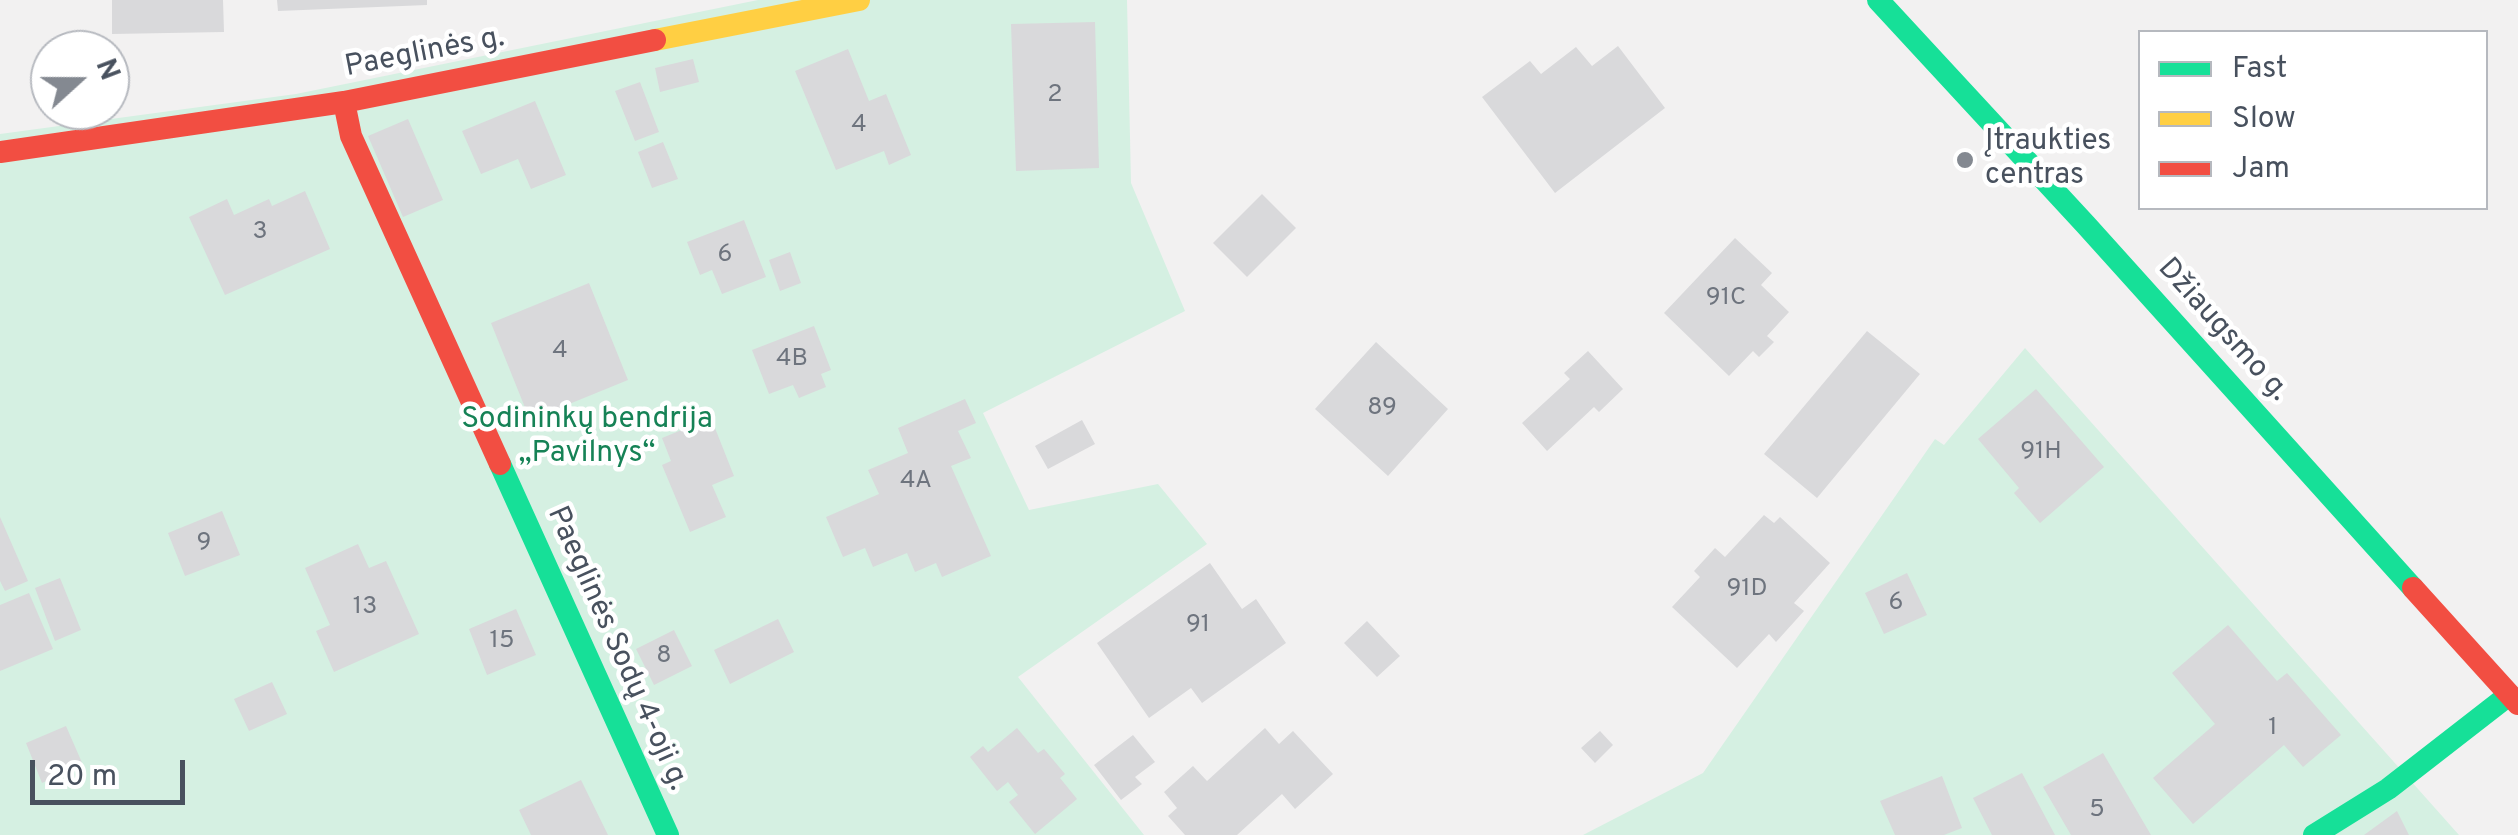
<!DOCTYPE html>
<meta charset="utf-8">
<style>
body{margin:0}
#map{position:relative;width:2518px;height:835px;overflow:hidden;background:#f2f1f1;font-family:Overpass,sans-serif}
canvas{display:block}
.legend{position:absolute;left:2138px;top:30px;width:350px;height:180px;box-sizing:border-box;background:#fff;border:2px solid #b6b9bf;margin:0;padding:12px 18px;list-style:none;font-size:30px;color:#48515e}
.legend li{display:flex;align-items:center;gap:20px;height:50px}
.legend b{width:50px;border:2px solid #b6b9bf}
.north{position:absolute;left:30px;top:30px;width:100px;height:100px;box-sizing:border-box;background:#fff;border:2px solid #b6b9bf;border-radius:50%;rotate:69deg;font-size:28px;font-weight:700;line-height:40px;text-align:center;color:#48515e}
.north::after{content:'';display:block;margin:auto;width:35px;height:45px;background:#848991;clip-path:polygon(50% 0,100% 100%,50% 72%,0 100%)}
.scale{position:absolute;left:30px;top:760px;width:155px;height:45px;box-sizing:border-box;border:5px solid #48515e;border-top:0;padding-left:12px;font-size:30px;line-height:35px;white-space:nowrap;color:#48515e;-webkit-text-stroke:8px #fff;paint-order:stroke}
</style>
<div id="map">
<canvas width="2518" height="835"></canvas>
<ul class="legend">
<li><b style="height:12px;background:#16e098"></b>Fast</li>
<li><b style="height:12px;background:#ffcf43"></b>Slow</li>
<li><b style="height:12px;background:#f24e42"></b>Jam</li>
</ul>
<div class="north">N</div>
<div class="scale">20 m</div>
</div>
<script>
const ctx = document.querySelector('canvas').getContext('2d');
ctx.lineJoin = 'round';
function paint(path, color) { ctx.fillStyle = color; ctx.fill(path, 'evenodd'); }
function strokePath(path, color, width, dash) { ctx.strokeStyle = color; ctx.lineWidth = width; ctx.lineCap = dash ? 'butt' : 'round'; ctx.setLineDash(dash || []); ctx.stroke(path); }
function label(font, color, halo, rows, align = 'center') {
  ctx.font = font + ' Overpass,sans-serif'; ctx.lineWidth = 9; ctx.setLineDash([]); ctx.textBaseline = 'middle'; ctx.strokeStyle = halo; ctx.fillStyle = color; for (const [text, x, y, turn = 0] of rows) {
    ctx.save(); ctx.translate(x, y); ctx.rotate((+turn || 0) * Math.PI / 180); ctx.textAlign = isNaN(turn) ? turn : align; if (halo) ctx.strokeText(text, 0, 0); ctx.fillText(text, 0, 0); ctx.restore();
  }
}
const green = new Path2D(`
 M 758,0 L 1127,0 L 1131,183 L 1185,311 L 983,413 L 1029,510 L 1158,484 L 1207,544 L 1018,677 L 1144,835 L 0,835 L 0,134 L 296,94 Z
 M 2025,348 L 2459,835 L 1583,835 L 1703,773 L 1935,439 L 1944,445 Z`);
const building = new Path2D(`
 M 112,0 L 223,0 L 224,32 L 112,34 Z
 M 277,0 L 427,0 L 427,5 L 278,11 Z
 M 1095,22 L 1099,168 L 1016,171 L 1011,24 Z
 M 1618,46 L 1665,108 L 1555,193 L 1482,97 L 1530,61 L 1541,74 L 1576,47 L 1592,66 Z
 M 848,49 L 869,101 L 886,94 L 911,155 L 889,165 L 884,151 L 836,170 L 795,71 Z
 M 693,59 L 699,82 L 660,92 L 655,68 Z
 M 640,82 L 659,132 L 635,141 L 615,91 Z
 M 535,101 L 566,175 L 531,189 L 518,159 L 481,174 L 462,131 Z
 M 408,119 L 443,200 L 403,217 L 368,136 Z
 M 663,142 L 678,179 L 652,188 L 638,152 Z
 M 305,191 L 330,249 L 225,295 L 189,217 L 227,199 L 234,215 L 269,199 L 272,206 Z
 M 1262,194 L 1296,228 L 1247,277 L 1213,243 Z
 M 744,220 L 766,277 L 722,294 L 712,270 L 700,275 L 687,242 Z
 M 1735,238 L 1772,273 L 1761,285 L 1789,312 L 1767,336 L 1774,342 L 1759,357 L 1753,351 L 1729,376 L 1664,313 Z
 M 790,252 L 801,283 L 780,291 L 769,260 Z
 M 589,283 L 628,380 L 530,420 L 491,323 Z
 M 814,326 L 831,370 L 821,374 L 826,387 L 799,398 L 793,385 L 769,394 L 752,350 Z
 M 1867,331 L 1920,374 L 1817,498 L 1764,454 Z
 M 1376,342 L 1448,409 L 1388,476 L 1315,409 Z
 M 1588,351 L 1623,389 L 1599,412 L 1594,407 L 1547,451 L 1522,423 L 1570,379 L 1564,373 Z
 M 2036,389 L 2104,467 L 2040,523 L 2014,493 L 2019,488 L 1978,439 Z
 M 965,399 L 976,423 L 958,431 L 971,458 L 951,466 L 991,556 L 942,577 L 936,563 L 915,572 L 907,553 L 873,567 L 865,548 L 843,557 L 826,517 L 879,494 L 868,470 L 908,453 L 898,428 Z
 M 711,418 L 734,476 L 712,485 L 726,517 L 690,532 L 662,465 L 671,461 L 662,438 Z
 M 1082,420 L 1095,444 L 1048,469 L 1035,446 Z
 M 222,511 L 240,555 L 185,576 L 168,533 Z
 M 1764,515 L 1774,523 L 1780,517 L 1830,563 L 1794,603 L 1804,611 L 1776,642 L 1769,634 L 1737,668 L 1672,607 L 1700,577 L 1694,571 L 1715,548 L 1725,557 Z
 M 0,517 L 28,581 L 5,591 L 0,581 Z
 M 358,544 L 369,568 L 386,561 L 419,634 L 334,672 L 316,631 L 330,625 L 305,568 Z
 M 1210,563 L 1242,609 L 1256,599 L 1286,643 L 1202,703 L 1191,688 L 1149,718 L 1097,643 Z
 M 1907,573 L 1927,615 L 1884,634 L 1865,593 Z
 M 60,578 L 81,630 L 55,641 L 35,588 Z
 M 29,593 L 53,649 L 0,671 L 0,605 Z
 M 516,609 L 536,655 L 487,675 L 469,629 Z
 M 778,619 L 794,652 L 730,684 L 714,650 Z
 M 1367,621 L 1400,656 L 1377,677 L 1344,643 Z
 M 2228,625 L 2277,681 L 2287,673 L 2341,735 L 2303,767 L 2284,745 L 2193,824 L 2153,778 L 2215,724 L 2172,673 Z
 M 674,630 L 692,666 L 654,685 L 636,649 Z
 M 272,682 L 287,714 L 249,731 L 234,699 Z
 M 66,726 L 83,765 L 42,783 L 26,743 Z
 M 1017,728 L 1038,753 L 1044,749 L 1065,774 L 1060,778 L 1077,799 L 1035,834 L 1009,802 L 1018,795 L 1008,782 L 997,791 L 970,757 L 983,746 L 988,752 Z
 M 1265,728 L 1279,744 L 1293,731 L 1333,774 L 1295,809 L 1282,794 L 1237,835 L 1185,835 L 1168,816 L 1177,808 L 1164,792 L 1193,766 L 1207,781 Z
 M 1600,731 L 1613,745 L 1595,763 L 1581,748 Z
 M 1133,735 L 1155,762 L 1135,777 L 1142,784 L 1121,800 L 1094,765 Z
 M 2103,753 L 2151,835 L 2071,835 L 2043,787 Z
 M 2022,773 L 2055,835 L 1992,835 L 1973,798 Z
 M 1942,776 L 1962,828 L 1944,835 L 1895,835 L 1880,801 Z
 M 581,780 L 608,835 L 531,835 L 519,810 Z
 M 2397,811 L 2409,835 L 2364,835 Z`);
const fast = new Path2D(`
 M 1878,0 L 2086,225 L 2413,588
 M 500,464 L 668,835
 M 2314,835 L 2388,789 L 2509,695`);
const slow = new Path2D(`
 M 655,40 L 859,0`);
const jam = new Path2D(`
 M 344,102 L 351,136 L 500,464
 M 0,152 L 344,102 L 655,40
 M 2413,588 L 2518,704`);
const markers = [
 [1965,160,10,"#848991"]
];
const numberNames = [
 ["2",1055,96],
 ["4",859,126],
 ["3",260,233],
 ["6",725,256],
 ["91C",1726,299],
 ["4",560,352],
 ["4B",792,360],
 ["89",1382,409],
 ["91H",2041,453],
 ["4A",916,482],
 ["9",204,544],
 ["91D",1747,590],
 ["6",1896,604],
 ["13",365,608],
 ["91",1198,626],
 ["15",502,642],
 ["8",664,657],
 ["1",2273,729],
 ["5",2097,811]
];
const streetNames = [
 ["Paeglinės g.",425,54,-11],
 ["Džiaugsmo g.",2222,331,48],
 ["Paeglinės Sodų 4-oji g.",616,649,66]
];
const poiNames = [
 ["Įtraukties",1985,143],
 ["centras",1985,177]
];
const parkNames = [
 ["Sodininkų bendrija",587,421],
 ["„Pavilnys“",587,455]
];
paint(green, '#d5f0e2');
paint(building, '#d9d9db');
strokePath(fast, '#16e098', 22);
strokePath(slow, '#ffcf43', 22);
strokePath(jam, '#f24e42', 22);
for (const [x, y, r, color] of markers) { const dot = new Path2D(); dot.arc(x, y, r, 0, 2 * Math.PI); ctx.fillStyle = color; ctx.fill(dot); strokePath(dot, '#fff', 4); }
label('25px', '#6e747e', null, numberNames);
label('30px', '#48515e', '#fff', streetNames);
label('30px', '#48515e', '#fff', poiNames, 'left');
label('30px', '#168256', '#fff', parkNames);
</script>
